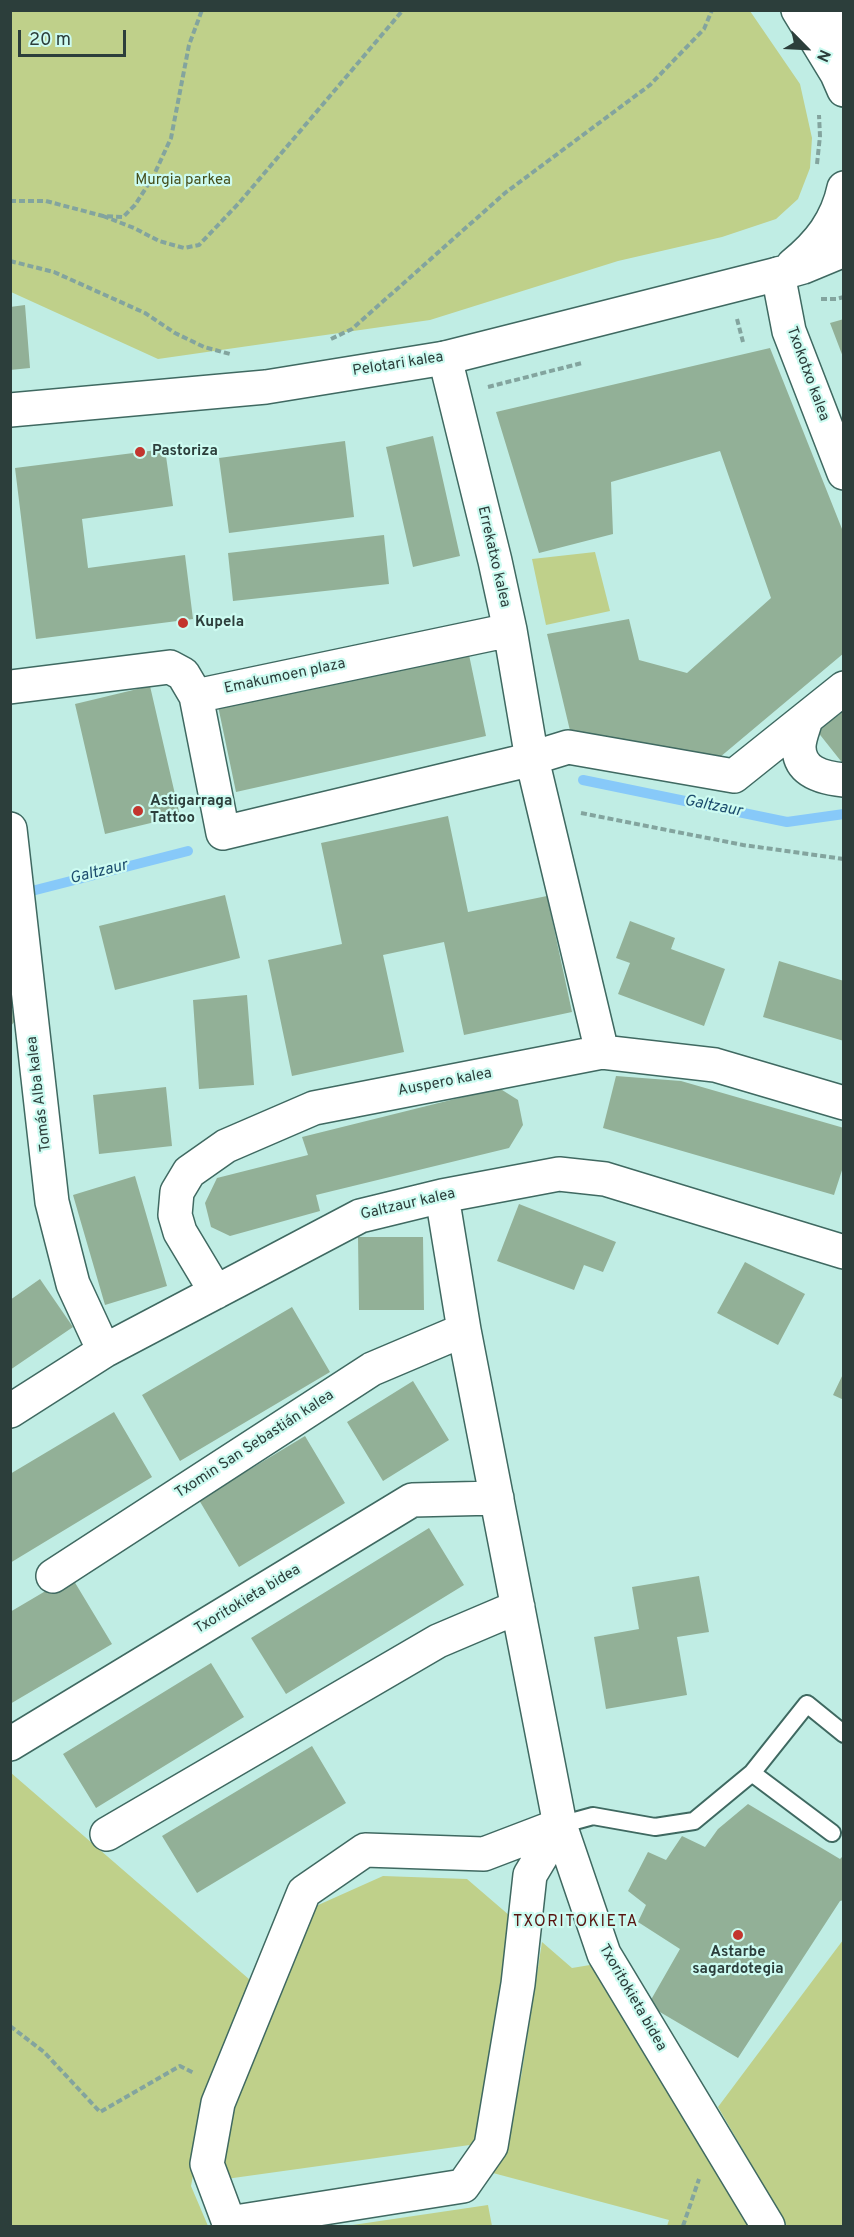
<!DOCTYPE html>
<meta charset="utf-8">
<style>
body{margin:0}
#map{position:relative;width:854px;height:2237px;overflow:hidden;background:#c0ede4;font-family:Overpass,sans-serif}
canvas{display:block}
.frame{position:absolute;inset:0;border:12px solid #2c3e3b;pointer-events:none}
.north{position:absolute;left:776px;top:18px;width:60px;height:60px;-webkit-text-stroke:4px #cdfbf1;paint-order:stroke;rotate:114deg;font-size:16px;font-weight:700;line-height:24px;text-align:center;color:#2c3e3b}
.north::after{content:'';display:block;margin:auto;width:21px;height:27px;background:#2c3e3b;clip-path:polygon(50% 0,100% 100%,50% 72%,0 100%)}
.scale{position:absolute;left:18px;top:30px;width:108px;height:27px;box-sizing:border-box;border:3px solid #2c3e3b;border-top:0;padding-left:8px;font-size:18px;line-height:21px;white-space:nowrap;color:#2c3e3b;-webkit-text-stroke:4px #cdfbf1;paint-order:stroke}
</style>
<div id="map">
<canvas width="854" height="2237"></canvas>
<div class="frame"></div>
<div class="north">N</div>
<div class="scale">20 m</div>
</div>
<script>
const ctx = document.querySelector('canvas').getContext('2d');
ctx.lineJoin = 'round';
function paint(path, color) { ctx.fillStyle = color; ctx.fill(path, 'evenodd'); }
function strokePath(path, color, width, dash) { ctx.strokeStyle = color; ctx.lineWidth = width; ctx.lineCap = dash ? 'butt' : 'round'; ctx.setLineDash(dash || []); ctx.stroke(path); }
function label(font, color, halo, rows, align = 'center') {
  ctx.font = font + ' Overpass,sans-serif'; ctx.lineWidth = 4.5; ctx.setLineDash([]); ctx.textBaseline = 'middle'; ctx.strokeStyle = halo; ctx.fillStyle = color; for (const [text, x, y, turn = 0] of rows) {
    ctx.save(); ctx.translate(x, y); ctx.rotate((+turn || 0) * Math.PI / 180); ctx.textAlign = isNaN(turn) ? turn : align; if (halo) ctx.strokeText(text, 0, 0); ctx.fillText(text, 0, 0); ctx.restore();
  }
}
const green = new Path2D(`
 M 11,10 L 750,11 L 800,84 L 812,138 L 810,168 L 798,199 L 776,219 L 722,237 L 618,261 L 430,320 L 158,359 L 11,292 Z
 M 595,552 L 610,611 L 546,625 L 532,559 Z
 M 10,1772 L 257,1986 L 209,2091 L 191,2186 L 208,2226 L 11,2226 Z
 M 383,1876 L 467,1879 L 517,1922 L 484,2143 L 226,2179 L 221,2141 L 229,2102 L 316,1906 Z
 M 843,1940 L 843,2226 L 787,2226 L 718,2107 Z
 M 542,1942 L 572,1968 L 596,1964 L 754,2226 L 667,2226 L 669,2220 L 493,2173 L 521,2077 Z
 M 488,2205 L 492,2226 L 346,2226 Z`);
const stream = new Path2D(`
 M 583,780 L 787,822 L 844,814
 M 20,894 L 188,851`);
const building = new Path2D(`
 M 25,305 L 30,368 L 10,370 L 10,307 Z
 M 844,319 L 844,357 L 843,357 L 830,323 Z
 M 770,348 L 844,534 L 844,653 L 707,768 L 572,739 L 547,634 L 629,619 L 639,660 L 687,673 L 771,598 L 720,451 L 611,482 L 613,534 L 539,553 L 496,412 Z
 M 433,436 L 460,556 L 413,567 L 386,447 Z
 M 345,441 L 354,517 L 229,533 L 219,458 Z
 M 165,449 L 173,506 L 82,519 L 88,568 L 185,555 L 193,619 L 36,639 L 15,468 Z
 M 384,535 L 389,584 L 233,601 L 228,553 Z
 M 468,650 L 486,736 L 236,792 L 218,706 Z
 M 150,686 L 180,816 L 105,834 L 75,704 Z
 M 844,711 L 844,765 L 817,731 Z
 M 448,816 L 468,912 L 547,896 L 572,1012 L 464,1035 L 444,942 L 383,955 L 404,1052 L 292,1076 L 268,960 L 342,944 L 321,843 Z
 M 225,895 L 240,958 L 115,990 L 99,926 Z
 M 630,921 L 675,938 L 671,949 L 725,969 L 704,1026 L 618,994 L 630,963 L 616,958 Z
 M 779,961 L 844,981 L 844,1041 L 763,1017 Z
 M 247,995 L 254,1085 L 199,1089 L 193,1000 Z
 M 10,1008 L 20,1015 L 10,1027 Z
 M 616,1076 L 681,1081 L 844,1128 L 844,1164 L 834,1195 L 603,1128 Z
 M 166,1087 L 172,1146 L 99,1154 L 93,1095 Z
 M 499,1088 L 518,1100 L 523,1125 L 509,1148 L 316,1195 L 320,1211 L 230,1236 L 211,1227 L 205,1203 L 217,1178 L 308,1155 L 302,1137 Z
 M 135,1176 L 167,1286 L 105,1305 L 73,1195 Z
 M 519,1204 L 616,1242 L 603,1272 L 584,1265 L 574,1290 L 497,1261 Z
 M 358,1237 L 423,1237 L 424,1310 L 359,1310 Z
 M 745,1262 L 805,1294 L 778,1345 L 717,1313 Z
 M 40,1279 L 73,1327 L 10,1370 L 10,1300 Z
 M 292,1307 L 330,1372 L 180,1461 L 142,1395 Z
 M 844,1372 L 844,1400 L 833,1395 Z
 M 413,1381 L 449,1440 L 383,1481 L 347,1422 Z
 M 114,1412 L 152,1477 L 10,1563 L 10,1474 Z
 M 305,1436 L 345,1503 L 239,1567 L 199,1500 Z
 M 429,1528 L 464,1585 L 286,1694 L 251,1638 Z
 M 71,1576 L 112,1644 L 10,1704 L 10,1612 Z
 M 699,1576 L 709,1632 L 677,1637 L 687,1695 L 606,1709 L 594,1637 L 639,1629 L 632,1587 Z
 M 211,1663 L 244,1717 L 96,1808 L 63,1754 Z
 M 312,1746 L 346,1803 L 197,1893 L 162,1836 Z
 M 748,1804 L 840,1859 L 844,1855 L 844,1900 L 840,1901 L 738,2058 L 648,2005 L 680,1949 L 638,1922 L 646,1905 L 628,1891 L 648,1852 L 666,1860 L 682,1836 L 705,1847 L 718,1829 Z`);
const path = new Path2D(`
 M 817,164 L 820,136 L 819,115
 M 10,201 L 46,201 L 103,216 L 123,217 L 135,205 L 153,177 L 171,138 L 189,45 L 202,10
 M 103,216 L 134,228 L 159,241 L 184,248 L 199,245 L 239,203 L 403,10
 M 10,261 L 54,272 L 145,313 L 175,333 L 204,347 L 230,354
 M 821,299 L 836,299 L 844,297
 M 737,319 L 743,342
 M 331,339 L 352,329 L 505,193 L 650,85 L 704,29 L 712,10
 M 488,387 L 582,363
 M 581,813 L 743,845 L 844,859
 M 10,2026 L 44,2052 L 100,2112 L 180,2066 L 194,2073
 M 683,2226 L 699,2179`);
const service = new Path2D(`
 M 752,1773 L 807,1704 L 844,1734
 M 560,1825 L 593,1816 L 655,1827 L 694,1821 L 752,1773 L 832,1833`);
const minor = new Path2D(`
 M 778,274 L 789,331 L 844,473
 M 445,358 L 495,561 L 510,630 L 532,759 L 602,1052
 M 510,630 L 196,696 L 223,833 L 516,763 L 568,747 L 734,776 L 844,688
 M 10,687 L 170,667 L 183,674 L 196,696
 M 806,719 C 804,727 799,738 799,747 C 799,772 823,778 844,780
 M 10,829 L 52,1202 L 73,1284 L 104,1351
 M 442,1196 L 464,1330 L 560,1825 L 604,1954 L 768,2226
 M 216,1292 L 180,1232 L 175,1215 L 177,1192 L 189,1172 L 226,1146 L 314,1108 L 602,1052 L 715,1065 L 844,1103
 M 10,1411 L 104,1351 L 360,1216 L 442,1196 L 559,1174 L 605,1179 L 844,1252
 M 53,1576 L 372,1369 L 464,1330
 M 10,1744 L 412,1500 L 497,1498
 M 560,1825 L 530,1875 L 518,1984 L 491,2146 L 463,2186 L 229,2223 L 207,2164 L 218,2103 L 304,1892 L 365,1850 L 484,1854 Z
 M 107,1834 L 438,1641 L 518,1607`);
const tertiary = new Path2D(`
 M 793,265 C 819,244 837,221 844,188
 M 10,410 L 266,387 L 445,358 L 778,274 L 803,267 L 844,250`);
const secondary = new Path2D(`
 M 798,10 L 837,74 L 844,90
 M 828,10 L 844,36`);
const markers = [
 [140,452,6,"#c3352e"],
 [183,623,6,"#c3352e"],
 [138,811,6,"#c3352e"],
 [738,1935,6,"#c3352e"]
];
const parkNames = [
 ["Murgia parkea",183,181]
];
const streetNames = [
 ["Pelotari kalea",398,365,-9],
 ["Txokotxo kalea",807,374,70],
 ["Errekatxo kalea",493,557,77],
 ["Emakumoen plaza",285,677,-12],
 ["Auspero kalea",445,1083,-11],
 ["Tomás Alba kalea",40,1094,-97],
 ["Galtzaur kalea",408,1205,-13],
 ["Txomin San Sebastián kalea",255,1445,-33],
 ["Txoritokieta bidea",248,1600,-31],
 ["Txoritokieta bidea",632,1998,60]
];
const poiNames = [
 ["Pastoriza",152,452],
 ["Kupela",195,623],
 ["Astigarraga",150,802],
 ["Tattoo",150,819],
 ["Astarbe",738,1953,"center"],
 ["sagardotegia",738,1970,"center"]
];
const waterNames = [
 ["Galtzaur",713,807,11],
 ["Galtzaur",99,873,-14]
];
const neighbourhoodNames = [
 ["TXORITOKIETA",576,1923]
];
paint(green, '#bfd08a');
strokePath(stream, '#87c9f9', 10);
paint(building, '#92b097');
strokePath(service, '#3f6961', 20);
strokePath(minor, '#3f6961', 36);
strokePath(tertiary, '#3f6961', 36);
strokePath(secondary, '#3f6961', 36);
strokePath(path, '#83a49e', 4, [6, 3]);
strokePath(service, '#fff', 16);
strokePath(minor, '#fff', 33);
strokePath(tertiary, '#fff', 33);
strokePath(secondary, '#fff', 33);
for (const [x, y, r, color] of markers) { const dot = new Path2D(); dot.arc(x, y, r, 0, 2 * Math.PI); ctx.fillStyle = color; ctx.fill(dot); strokePath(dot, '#cdfbf1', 2); }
label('15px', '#454f1b', '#cdfbf1', parkNames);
label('15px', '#2c3e3b', '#cdfbf1', streetNames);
label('bold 15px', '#2c3e3b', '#cdfbf1', poiNames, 'left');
label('italic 16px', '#1d4d6e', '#cdfbf1', waterNames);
ctx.letterSpacing = '1.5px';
label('16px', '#581410', '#cdfbf1', neighbourhoodNames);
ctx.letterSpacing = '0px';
</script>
